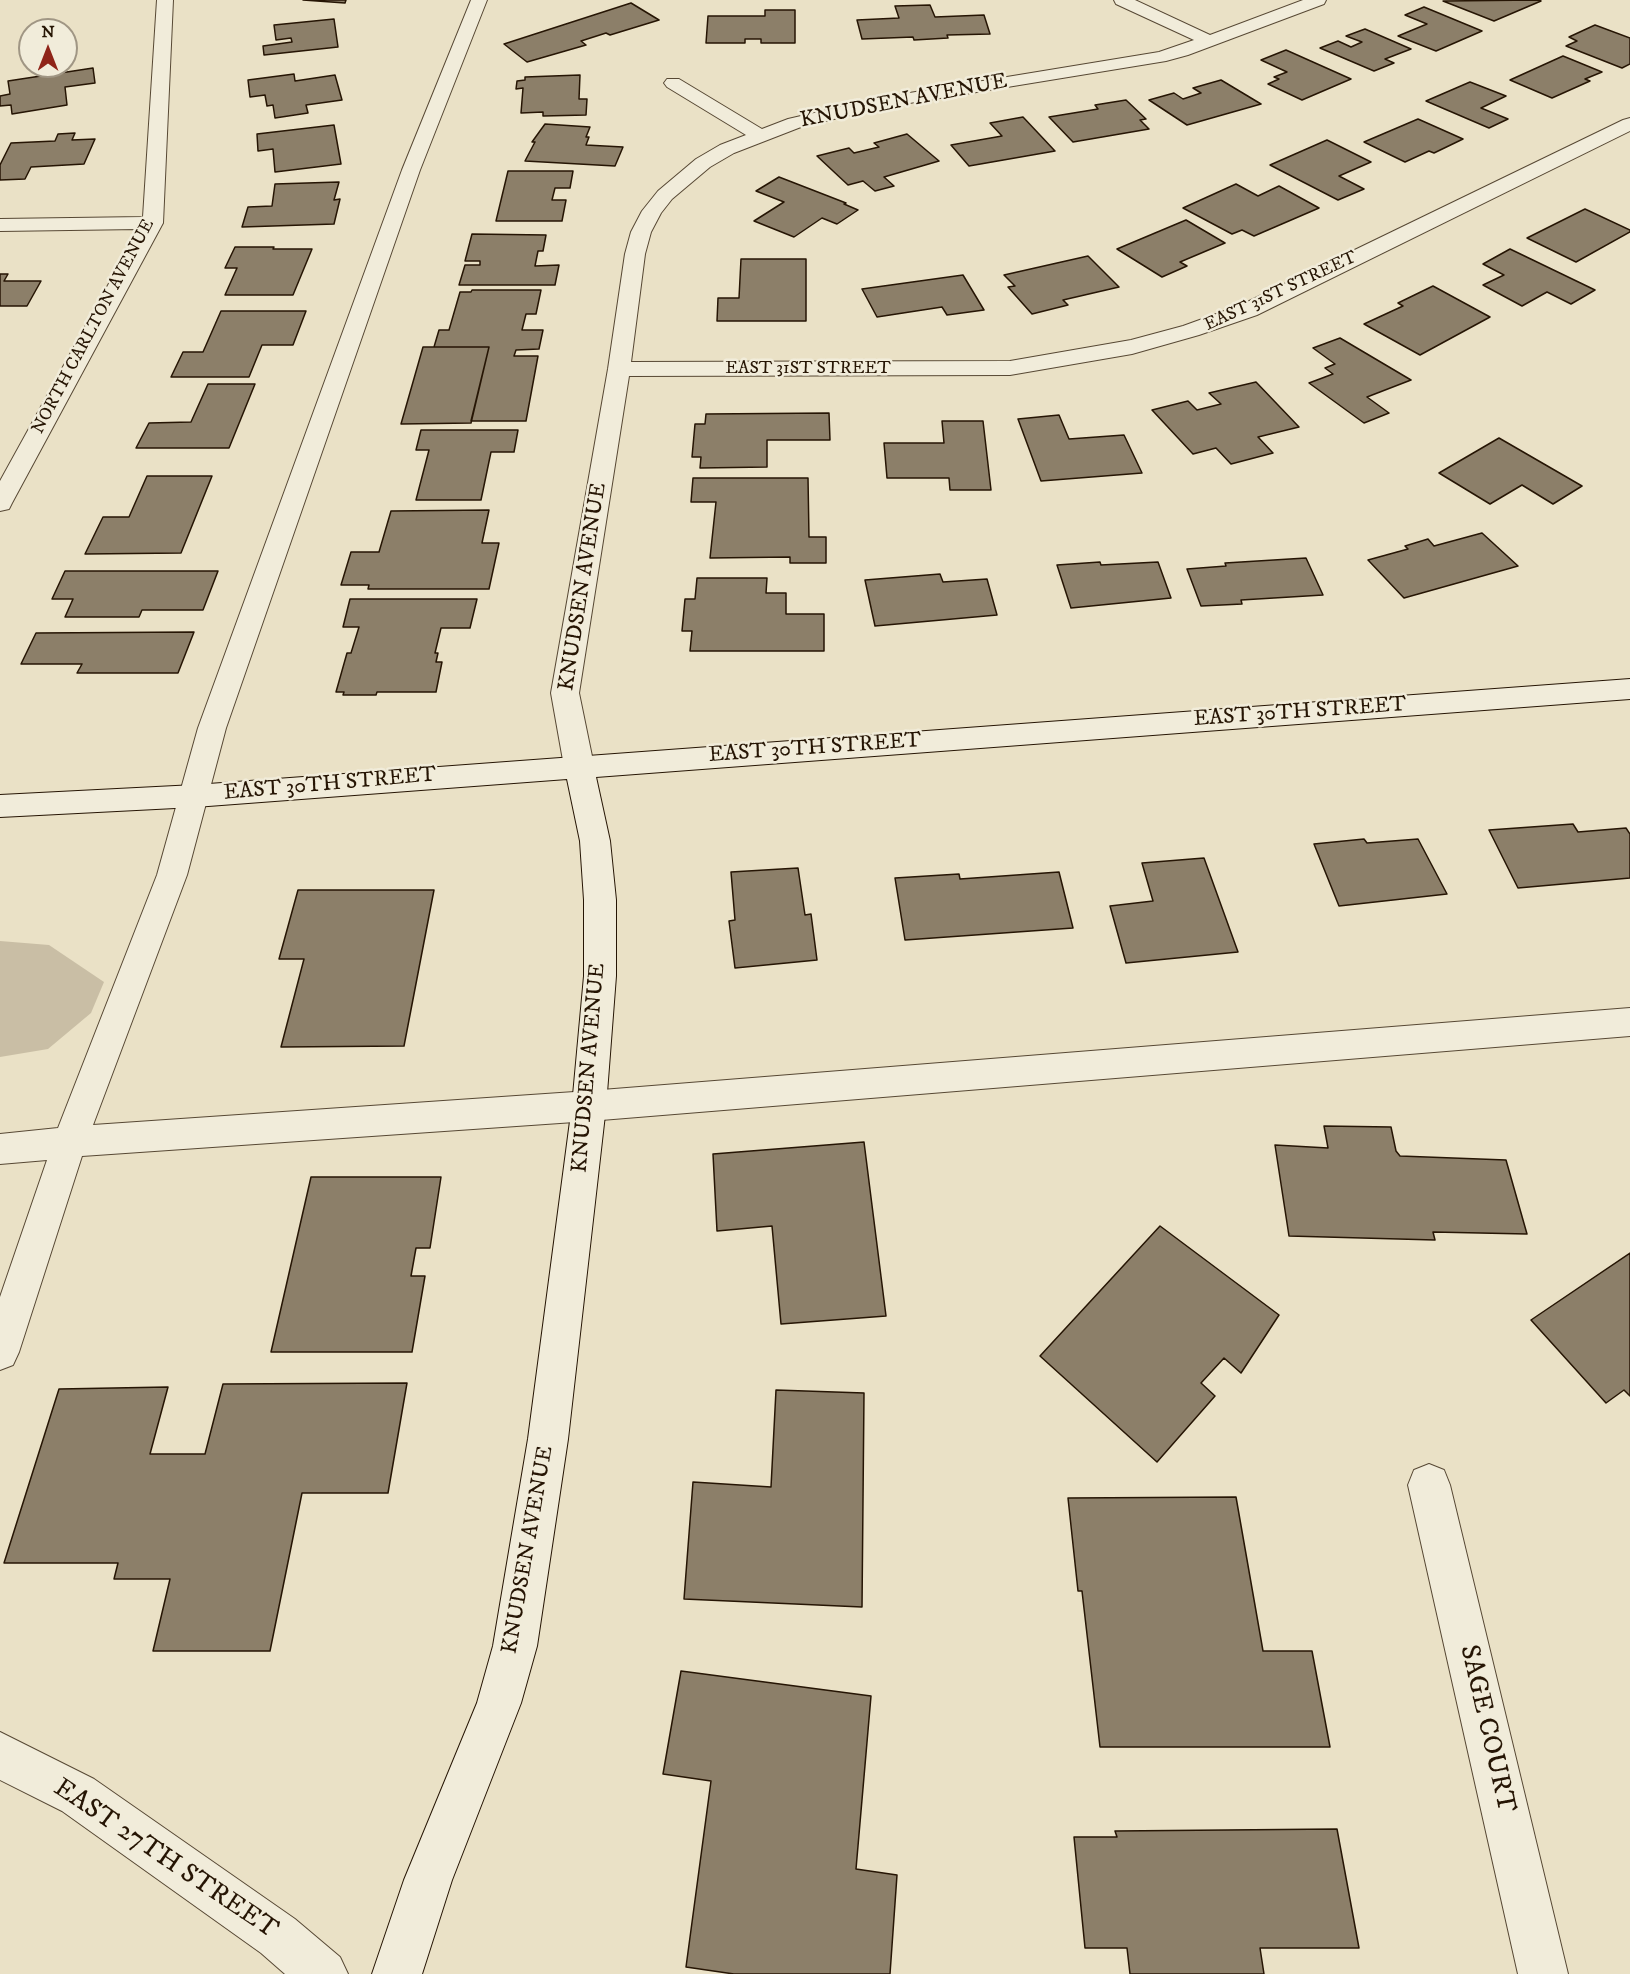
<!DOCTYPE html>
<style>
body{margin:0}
#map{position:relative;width:1630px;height:1974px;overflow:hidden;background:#eae1c6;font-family:"IM FELL DW Pica",serif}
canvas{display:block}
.north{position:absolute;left:18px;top:18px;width:60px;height:60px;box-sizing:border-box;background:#f1ecda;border:2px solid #a09684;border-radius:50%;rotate:0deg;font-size:16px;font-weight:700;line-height:24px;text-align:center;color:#261504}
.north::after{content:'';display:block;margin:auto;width:21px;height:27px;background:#8f2418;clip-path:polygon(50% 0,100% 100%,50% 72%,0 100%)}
</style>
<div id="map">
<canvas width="1630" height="1974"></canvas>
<div class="north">N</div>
</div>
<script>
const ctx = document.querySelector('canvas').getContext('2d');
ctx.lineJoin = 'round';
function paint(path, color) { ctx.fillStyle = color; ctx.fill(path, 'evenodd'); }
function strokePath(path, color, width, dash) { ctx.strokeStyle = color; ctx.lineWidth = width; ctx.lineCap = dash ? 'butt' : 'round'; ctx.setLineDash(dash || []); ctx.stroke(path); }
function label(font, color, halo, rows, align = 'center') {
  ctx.font = font + ' "IM FELL DW Pica",serif'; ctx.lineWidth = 5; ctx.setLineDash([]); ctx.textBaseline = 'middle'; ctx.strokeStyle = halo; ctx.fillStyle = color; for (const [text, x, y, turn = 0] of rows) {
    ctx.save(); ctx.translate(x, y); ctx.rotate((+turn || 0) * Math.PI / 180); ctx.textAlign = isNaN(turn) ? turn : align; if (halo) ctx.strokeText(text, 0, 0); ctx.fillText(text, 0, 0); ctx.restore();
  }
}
const green = new Path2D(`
 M 0,941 L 49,945 L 104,982 L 91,1013 L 48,1049 L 0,1057 Z`);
const building = new Path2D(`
 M 303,0 L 346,0 L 345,3 Z
 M 1539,0 L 1541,1 L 1494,21 L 1443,1 Z
 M 631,3 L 659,20 L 610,35 L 606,33 L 581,41 L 586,45 L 527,62 L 504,44 Z
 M 930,5 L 935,17 L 984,15 L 990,34 L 947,35 L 948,38 L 914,40 L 913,37 L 862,39 L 857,20 L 899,18 L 895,6 Z
 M 1424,7 L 1482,31 L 1436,51 L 1398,36 L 1427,24 L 1405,15 Z
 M 765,10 L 795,10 L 795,43 L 761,43 L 761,39 L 745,39 L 745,43 L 706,43 L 708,16 L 765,16 Z
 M 334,19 L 338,47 L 264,55 L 263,46 L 292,42 L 291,38 L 276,40 L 274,25 Z
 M 1595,25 L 1630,38 L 1630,64 L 1622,68 L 1566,46 L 1577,41 L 1569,37 Z
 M 1365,29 L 1411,49 L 1385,59 L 1394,63 L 1374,71 L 1320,48 L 1338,41 L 1351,47 L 1362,42 L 1346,36 Z
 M 1286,50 L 1351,79 L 1302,100 L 1268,84 L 1279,79 L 1274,77 L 1287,72 L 1261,60 Z
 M 1563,56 L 1602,72 L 1585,79 L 1590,81 L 1552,98 L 1510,80 Z
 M 93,68 L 95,83 L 65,87 L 67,105 L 12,114 L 11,105 L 0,106 L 0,96 L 10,94 L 8,81 Z
 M 294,74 L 295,81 L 335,75 L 342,100 L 306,105 L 308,113 L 275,118 L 273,105 L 267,106 L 265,95 L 250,97 L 248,80 Z
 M 580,75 L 579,99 L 587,99 L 586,115 L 543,116 L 543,112 L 521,113 L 523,88 L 516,89 L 517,81 L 525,80 L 525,77 Z
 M 1221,80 L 1261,104 L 1187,125 L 1149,100 L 1174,93 L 1183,99 L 1201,93 L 1193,88 Z
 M 1470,82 L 1506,96 L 1481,108 L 1508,119 L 1489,128 L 1426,101 Z
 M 1126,100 L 1146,119 L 1140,120 L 1149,129 L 1073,142 L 1049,117 L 1098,109 L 1095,105 Z
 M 1023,117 L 1055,151 L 969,166 L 951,145 L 1002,136 L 990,123 Z
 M 1418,119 L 1463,139 L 1434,153 L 1429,151 L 1405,162 L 1364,142 Z
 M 545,124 L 590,127 L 586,137 L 589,137 L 586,145 L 623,147 L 615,166 L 525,161 L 535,142 L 532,142 Z
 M 334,125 L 341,164 L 275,172 L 273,149 L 258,151 L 257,134 Z
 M 75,133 L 72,140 L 95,139 L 84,164 L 31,167 L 25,179 L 0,180 L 0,165 L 11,143 L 55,141 L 58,134 Z
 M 907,134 L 939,161 L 884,177 L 894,186 L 875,191 L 863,181 L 848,185 L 817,156 L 849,148 L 854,153 L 879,147 L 874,143 Z
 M 1327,140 L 1371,162 L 1339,176 L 1364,189 L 1338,200 L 1270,165 Z
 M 508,171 L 573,171 L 570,188 L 555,188 L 552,200 L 566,200 L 562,221 L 496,221 Z
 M 779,177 L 846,203 L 844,204 L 858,210 L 837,224 L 822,218 L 794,237 L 754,221 L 784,202 L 756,191 Z
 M 339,182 L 334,200 L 340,199 L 334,224 L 242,227 L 248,207 L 272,206 L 275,184 Z
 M 1236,184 L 1258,196 L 1279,186 L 1319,208 L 1254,236 L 1242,230 L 1232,234 L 1183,208 Z
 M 1585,209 L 1630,230 L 1630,232 L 1576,262 L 1527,238 Z
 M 1186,220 L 1225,243 L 1180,262 L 1187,266 L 1162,277 L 1117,249 Z
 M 472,234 L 546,235 L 543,251 L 538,251 L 535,266 L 559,265 L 555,285 L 459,285 L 465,265 L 480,265 L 480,261 L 465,261 Z
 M 235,247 L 274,247 L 273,249 L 312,249 L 293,295 L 225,295 L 237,268 L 225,268 Z
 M 1510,249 L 1595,290 L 1571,304 L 1547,292 L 1522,306 L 1483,285 L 1504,275 L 1483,264 Z
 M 1088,256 L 1119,287 L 1063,300 L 1068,305 L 1032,314 L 1008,287 L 1015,286 L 1004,275 Z
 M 741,259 L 806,259 L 806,321 L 717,321 L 718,298 L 739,298 Z
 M 0,274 L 8,274 L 4,281 L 41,281 L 27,306 L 0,306 Z
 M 963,275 L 984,310 L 947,315 L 942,307 L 877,317 L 862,289 Z
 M 1433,286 L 1490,317 L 1420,355 L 1364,324 L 1403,306 L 1398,303 Z
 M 472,290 L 541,290 L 536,314 L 526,314 L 522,330 L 543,330 L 539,349 L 516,350 L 514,356 L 538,356 L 526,421 L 471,421 L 489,347 L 434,347 L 439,330 L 449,330 L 460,292 L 471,292 Z
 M 221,311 L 306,311 L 293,345 L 262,345 L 249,377 L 171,377 L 183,352 L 203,352 Z
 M 1340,338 L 1411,380 L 1367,397 L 1389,413 L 1364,423 L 1309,383 L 1333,374 L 1325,368 L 1335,364 L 1313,348 Z
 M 423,347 L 489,347 L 471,423 L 401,424 Z
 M 1256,382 L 1299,427 L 1258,437 L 1273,453 L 1231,464 L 1216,448 L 1193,454 L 1152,410 L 1188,401 L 1197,410 L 1221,404 L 1209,393 Z
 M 208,384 L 255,384 L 229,448 L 136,448 L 149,423 L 191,422 Z
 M 829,413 L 830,440 L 767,440 L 767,467 L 700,468 L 701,457 L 692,457 L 695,424 L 705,424 L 706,414 Z
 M 1059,415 L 1069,439 L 1124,435 L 1142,473 L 1041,481 L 1018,419 Z
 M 942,421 L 983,421 L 991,490 L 950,490 L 949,478 L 887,478 L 884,443 L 944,443 Z
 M 421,430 L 518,430 L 514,452 L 491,452 L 481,500 L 416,500 L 429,450 L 416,450 Z
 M 1499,438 L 1582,486 L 1553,504 L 1522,485 L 1490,504 L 1439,473 Z
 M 147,476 L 212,476 L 181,553 L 85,554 L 103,517 L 129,517 Z
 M 693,478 L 808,478 L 809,537 L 826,537 L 826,563 L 790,563 L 790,557 L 710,558 L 716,502 L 691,502 Z
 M 489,510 L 482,543 L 499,543 L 489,589 L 368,589 L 369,585 L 341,585 L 351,552 L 379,552 L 391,511 Z
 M 1482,533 L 1518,566 L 1404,598 L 1368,560 L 1408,549 L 1405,546 L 1428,539 L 1434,546 Z
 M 1306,558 L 1323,595 L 1241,600 L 1242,604 L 1201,606 L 1187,569 L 1226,566 L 1225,563 Z
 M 1100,562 L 1101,565 L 1158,562 L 1171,598 L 1071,608 L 1057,565 Z
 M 65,571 L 218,571 L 203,610 L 142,610 L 139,617 L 65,617 L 73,599 L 52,599 Z
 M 940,574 L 943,582 L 987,579 L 997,615 L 875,626 L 865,580 Z
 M 697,578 L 767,578 L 766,593 L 786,593 L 786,614 L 824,614 L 824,651 L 690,651 L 692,631 L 682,631 L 685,599 L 695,599 Z
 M 350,599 L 477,599 L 470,628 L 441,628 L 435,653 L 438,653 L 436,662 L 442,662 L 436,692 L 377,692 L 376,695 L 343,695 L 344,692 L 336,692 L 347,653 L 351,653 L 359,627 L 343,627 Z
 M 194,632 L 178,673 L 77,673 L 82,664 L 21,664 L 36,633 Z
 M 1573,824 L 1578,832 L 1626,828 L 1630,834 L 1630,878 L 1518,888 L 1489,830 Z
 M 1364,839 L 1367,843 L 1418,839 L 1447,894 L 1339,906 L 1314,844 Z
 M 1204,858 L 1238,952 L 1126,963 L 1110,906 L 1153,901 L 1142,863 Z
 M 798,868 L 805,915 L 811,914 L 817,960 L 735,968 L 729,921 L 735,920 L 731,872 Z
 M 1059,872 L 1073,928 L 905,940 L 895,878 L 959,874 L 960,879 Z
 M 298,890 L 434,890 L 404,1046 L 281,1047 L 304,959 L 279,959 Z
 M 1324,1126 L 1391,1127 L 1396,1151 L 1400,1156 L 1506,1160 L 1527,1234 L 1433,1232 L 1435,1240 L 1289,1236 L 1275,1145 L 1328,1148 Z
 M 864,1142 L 886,1316 L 781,1324 L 772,1226 L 717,1231 L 713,1154 Z
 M 311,1177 L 441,1177 L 430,1248 L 416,1248 L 411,1276 L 425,1276 L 412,1352 L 271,1352 Z
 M 1160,1226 L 1279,1315 L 1241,1373 L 1224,1358 L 1201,1383 L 1215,1396 L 1157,1462 L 1040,1356 Z
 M 1630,1253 L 1630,1396 L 1624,1390 L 1606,1403 L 1531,1320 Z
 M 407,1383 L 388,1493 L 302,1493 L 270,1651 L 153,1651 L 170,1579 L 114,1579 L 118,1563 L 4,1563 L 59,1389 L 168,1387 L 150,1454 L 205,1454 L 223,1384 Z
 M 776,1390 L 864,1393 L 862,1607 L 684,1599 L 693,1482 L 771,1487 Z
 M 1236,1497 L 1263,1651 L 1312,1651 L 1330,1747 L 1100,1747 L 1082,1591 L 1078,1591 L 1068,1498 Z
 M 681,1671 L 871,1696 L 856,1869 L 897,1875 L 890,1974 L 734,1974 L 686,1967 L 711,1781 L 663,1774 Z
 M 1337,1829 L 1359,1948 L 1260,1948 L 1264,1974 L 1130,1974 L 1127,1948 L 1085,1948 L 1074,1837 L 1117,1837 L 1115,1831 Z`);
const lane = new Path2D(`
 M 471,0 L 487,0 L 420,170 L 226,728 L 187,875 L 93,1125 L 589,1091 L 1630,1008 L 1630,1036 L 589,1121 L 82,1156 L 19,1352 L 13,1365 L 0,1370 L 0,1297 L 47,1160 L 0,1164 L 0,1134 L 58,1128 L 157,875 L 198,728 L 402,170 Z`);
const street = new Path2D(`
 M 157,0 L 173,0 L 163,223 L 12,503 L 9,509 L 0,511 L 0,481 L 139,229 L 0,231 L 0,219 L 143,217 Z
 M 1114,0 L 1135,0 L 1210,35 L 1303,0 L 1326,0 L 1324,4 L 1188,55 L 1166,61 L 879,108 L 801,127 L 734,153 L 710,167 L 672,199 L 661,213 L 651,232 L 645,254 L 631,362 L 1010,361 L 1131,340 L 1183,326 L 1241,305 L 1623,120 L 1630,118 L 1630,131 L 1257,315 L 1199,335 L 1132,354 L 1010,375 L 629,376 L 579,693 L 594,766 L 589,774 L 579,777 L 569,774 L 564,766 L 551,693 L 608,369 L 625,254 L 631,232 L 642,211 L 658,191 L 696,159 L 720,145 L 746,135 L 667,87 L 664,83 L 667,79 L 679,79 L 762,129 L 788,119 L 879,98 L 1159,52 L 1194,40 L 1116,4 Z
 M 1429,1464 L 1444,1470 L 1450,1485 L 1568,1974 L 1518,1974 L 1408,1485 L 1414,1470 Z
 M 0,1732 L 94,1779 L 295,1919 L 340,1957 L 348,1974 L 285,1974 L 261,1953 L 62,1811 L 0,1780 Z`);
const secondary = new Path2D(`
 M 1630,679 L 1630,699 L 596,777 L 610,841 L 616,900 L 616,976 L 606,1106 L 568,1439 L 537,1646 L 521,1703 L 452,1880 L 422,1974 L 372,1974 L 404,1880 L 477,1703 L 493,1646 L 528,1439 L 572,1106 L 584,976 L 584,900 L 580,841 L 567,779 L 195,807 L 0,817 L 0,795 L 195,785 Z`);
const farStreetnames = [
 ["EAST 31ST STREET",1281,292,-25],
 ["NORTH CARLTON AVENUE",94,327,-62],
 ["EAST 31ST STREET",808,369]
];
const streetNames = [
 ["KNUDSEN AVENUE",904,102,-11],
 ["KNUDSEN AVENUE",584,587,-81],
 ["EAST 30TH STREET",1300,713,-4],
 ["EAST 30TH STREET",815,749,-4],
 ["EAST 30TH STREET",330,785,-5],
 ["KNUDSEN AVENUE",590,1068,-85],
 ["KNUDSEN AVENUE",529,1550,-80]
];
const nearStreetnames = [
 ["SAGE COURT",1486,1729,77],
 ["EAST 27TH STREET",165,1860,34]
];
paint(green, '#c9bea5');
paint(building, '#8c7f69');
strokePath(building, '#261504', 1.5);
strokePath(lane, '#574834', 2);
strokePath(street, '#574834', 2);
strokePath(secondary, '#261504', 2);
paint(lane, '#f1ecda');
paint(street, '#f1ecda');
paint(secondary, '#f1ecda');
label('18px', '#261504', '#f1ecda', farStreetnames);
label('22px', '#261504', '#f1ecda', streetNames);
label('27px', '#261504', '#f1ecda', nearStreetnames);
</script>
